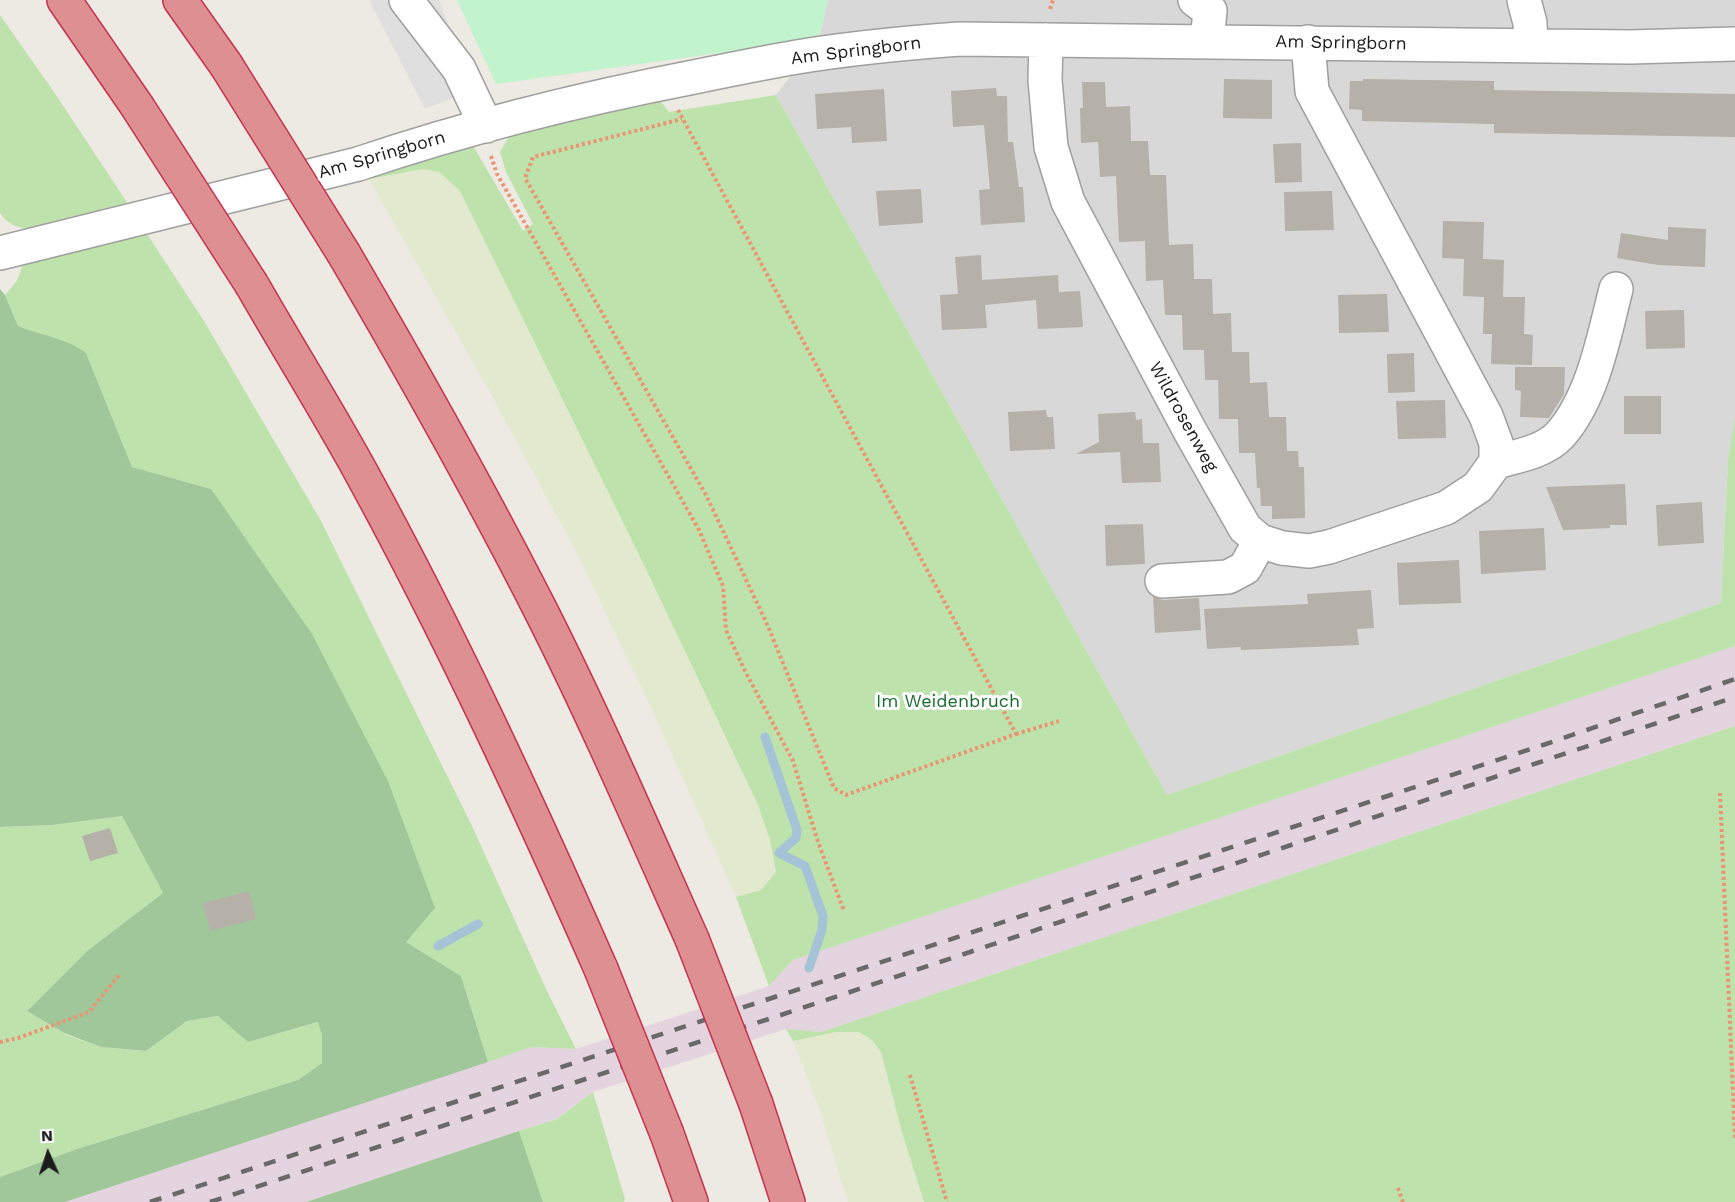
<!DOCTYPE html>
<style>
body{margin:0}
#map{position:relative;width:1735px;height:1202px;overflow:hidden;background:#eceae2;font-family:"Work Sans",sans-serif}
canvas{display:block}
.north{position:absolute;left:18px;top:1124px;width:60px;height:60px;-webkit-text-stroke:4px #fff;paint-order:stroke;rotate:357deg;font-size:16px;font-weight:700;line-height:24px;text-align:center;color:#1b1b1b}
.north::after{content:'';display:block;margin:auto;width:21px;height:27px;background:#1b1b1b;clip-path:polygon(50% 0,100% 100%,50% 72%,0 100%)}
</style>
<div id="map">
<canvas width="1735" height="1202"></canvas>
<div class="north">N</div>
</div>
<script>
const ctx = document.querySelector('canvas').getContext('2d');
ctx.lineJoin = 'round';
function paint(path, color) { ctx.fillStyle = color; ctx.fill(path, 'evenodd'); }
function strokePath(path, color, width, dash) { ctx.strokeStyle = color; ctx.lineWidth = width; ctx.lineCap = dash ? 'butt' : 'round'; ctx.setLineDash(dash || []); ctx.stroke(path); }
function label(font, color, halo, rows, align = 'center') {
  ctx.font = font + ' "Work Sans",sans-serif'; ctx.lineWidth = 6; ctx.setLineDash([]); ctx.textBaseline = 'middle'; ctx.strokeStyle = halo; ctx.fillStyle = color; for (const [text, x, y, turn = 0] of rows) {
    ctx.save(); ctx.translate(x, y); ctx.rotate((+turn || 0) * Math.PI / 180); ctx.textAlign = isNaN(turn) ? turn : align; if (halo) ctx.strokeText(text, 0, 0); ctx.fillText(text, 0, 0); ctx.restore();
  }
}
const residential = new Path2D(`
 M 828,0 L 1735,0 L 1735,419 L 1728,460 L 1721,603 L 1167,795 L 776,95 L 819,39 Z`);
const industrial = new Path2D(`
 M 1735,646 L 1735,726 L 881,1012 L 821,1032 L 786,1029 L 593,1092 L 556,1119 L 306,1202 L 65,1202 L 531,1047 L 576,1049 L 769,986 L 793,960 Z`);
const farmland = new Path2D(`
 M 423,169 L 439,172 L 460,191 L 644,565 L 758,805 L 770,840 L 776,872 L 761,890 L 736,897 L 656,718 L 576,551 L 487,387 L 369,179 Z
 M 836,1032 L 860,1032 L 872,1040 L 881,1052 L 903,1136 L 924,1202 L 848,1202 L 819,1108 L 793,1041 Z`);
const grass = new Path2D(`
 M 0,15 L 56,95 L 128,204 L 28,229 C 16,227 7,224 0,213 Z
 M 776,95 L 1167,795 L 1721,603 L 1728,460 L 1735,417 L 1735,646 L 793,960 L 769,986 L 736,897 L 761,890 L 776,872 L 770,840 L 758,805 L 644,565 L 460,191 L 439,172 L 423,169 L 369,179 L 364,171 L 472,144 L 523,231 L 533,224 L 506,172 L 500,152 L 512,132 L 657,97 L 669,112 Z
 M 145,231 L 204,321 L 321,521 L 471,824 L 547,991 L 576,1049 L 531,1047 L 488,1062 L 461,976 L 406,942 L 211,489 L 132,467 L 86,353 L 18,326 L 5,295 L 17,281 L 23,264 Z
 M 1735,726 L 1735,1202 L 924,1202 L 903,1136 L 881,1052 L 872,1040 L 859,1032 L 836,1032 L 793,1041 L 786,1029 L 821,1032 Z
 M 122,816 L 163,893 L 87,951 L 27,1011 L 67,1035 L 101,1047 L 146,1051 L 187,1021 L 220,1016 L 248,1042 L 319,1022 L 322,1035 L 322,1063 L 298,1080 L 77,1149 L 0,1177 L 0,827 L 52,825 Z
 M 593,1092 L 625,1199 L 624,1202 L 543,1202 L 519,1131 L 557,1119 Z`);
const forest = new Path2D(`
 M 0,289 L 5,295 L 18,326 C 42,336 66,338 86,353 L 132,467 L 211,489 L 312,634 L 388,781 L 435,908 L 406,942 L 461,976 L 488,1062 L 65,1202 L 0,1202 L 0,1177 L 77,1149 L 298,1080 L 322,1063 L 322,1035 L 318,1022 L 248,1042 L 218,1016 L 187,1021 L 146,1051 L 101,1047 L 64,1033 L 27,1011 L 87,951 L 163,893 L 122,816 L 52,825 L 0,827 Z
 M 519,1131 L 543,1202 L 306,1202 Z`);
const park = new Path2D(`
 M 457,0 L 828,0 L 819,39 L 496,84 Z`);
const parking = new Path2D(`
 M 369,0 L 439,0 L 470,81 L 453,98 L 425,109 Z`);
const stream = new Path2D(`
 M 765,737 L 797,830 L 796,838 L 779,853 L 805,866 L 823,916 L 822,930 L 809,968
 M 438,946 L 478,924`);
const building = new Path2D(`
 M 1224,79 L 1272,80 L 1272,119 L 1223,118 Z
 M 1363,79 L 1494,81 L 1494,90 L 1735,94 L 1735,137 L 1494,133 L 1494,124 L 1362,121 L 1362,110 L 1349,109 L 1350,81 L 1363,81 Z
 M 1082,82 L 1105,82 L 1106,107 L 1130,106 L 1131,141 L 1148,141 L 1150,175 L 1166,175 L 1169,245 L 1193,244 L 1194,279 L 1212,279 L 1213,314 L 1231,313 L 1232,352 L 1249,352 L 1250,383 L 1267,382 L 1269,417 L 1286,417 L 1287,451 L 1298,451 L 1299,467 L 1304,467 L 1305,518 L 1272,519 L 1272,506 L 1261,506 L 1260,488 L 1257,488 L 1255,453 L 1239,453 L 1238,419 L 1219,419 L 1218,380 L 1205,380 L 1204,350 L 1183,350 L 1182,315 L 1165,315 L 1163,280 L 1146,281 L 1145,241 L 1119,242 L 1116,176 L 1100,177 L 1098,142 L 1081,143 L 1080,108 L 1083,108 Z
 M 996,88 L 997,96 L 1007,96 L 1008,142 L 1013,142 L 1019,187 L 1023,187 L 1025,222 L 981,225 L 979,190 L 990,189 L 984,125 L 953,127 L 951,91 Z
 M 884,89 L 887,141 L 852,143 L 851,127 L 817,129 L 815,94 Z
 M 1301,143 L 1302,182 L 1275,183 L 1273,144 Z
 M 921,189 L 923,223 L 879,226 L 876,191 Z
 M 1332,191 L 1334,230 L 1285,231 L 1284,192 Z
 M 1443,221 L 1484,222 L 1483,259 L 1504,260 L 1503,297 L 1525,297 L 1524,334 L 1533,335 L 1532,365 L 1491,364 L 1492,334 L 1483,334 L 1484,297 L 1463,296 L 1464,259 L 1442,258 Z
 M 1668,227 L 1706,229 L 1705,267 L 1658,265 L 1617,258 L 1621,233 L 1668,240 Z
 M 981,255 L 982,280 L 1058,275 L 1059,292 L 1080,291 L 1083,327 L 1038,329 L 1036,300 L 985,305 L 987,328 L 942,330 L 940,295 L 958,294 L 955,257 Z
 M 1387,294 L 1389,332 L 1339,333 L 1338,295 Z
 M 1684,310 L 1685,348 L 1646,349 L 1645,311 Z
 M 1414,353 L 1415,392 L 1388,393 L 1387,354 Z
 M 1515,367 L 1565,367 L 1564,394 L 1549,418 L 1520,417 L 1521,391 L 1515,390 Z
 M 1624,396 L 1661,396 L 1661,434 L 1624,434 Z
 M 1445,400 L 1446,438 L 1398,439 L 1396,401 Z
 M 1046,410 L 1047,417 L 1053,417 L 1055,449 L 1010,451 L 1008,412 Z
 M 1135,412 L 1136,420 L 1142,419 L 1143,443 L 1159,443 L 1161,482 L 1122,483 L 1120,452 L 1076,454 L 1099,442 L 1098,414 Z
 M 1625,484 L 1627,525 L 1610,525 L 1610,528 L 1563,530 L 1546,487 Z
 M 1702,502 L 1704,543 L 1658,546 L 1656,505 Z
 M 1143,524 L 1145,564 L 1106,566 L 1105,525 Z
 M 1544,528 L 1546,570 L 1481,574 L 1479,531 Z
 M 1459,560 L 1461,603 L 1399,605 L 1397,563 Z
 M 1371,590 L 1374,628 L 1357,629 L 1359,645 L 1241,650 L 1241,647 L 1207,649 L 1204,609 L 1308,604 L 1307,594 Z
 M 1153,597 L 1163,600 L 1199,598 L 1201,630 L 1155,633 Z
 M 110,828 L 118,853 L 90,861 L 82,836 Z
 M 249,891 L 256,919 L 210,931 L 203,903 Z`);
const path = new Path2D(`
 M 1050,9 L 1053,0
 M 678,110 L 1016,734 L 846,795 L 834,788 L 767,624 L 706,495 L 525,178 L 533,157 L 682,119
 M 491,156 L 497,174 L 699,530 L 723,586 L 726,630 L 745,671 L 793,761 L 818,842 L 844,911
 M 1016,734 L 1059,721
 M 1720,793 L 1735,1139
 M 0,1042 L 18,1038 L 89,1012 L 119,975
 M 910,1075 L 947,1202
 M 1398,1188 L 1403,1202`);
const minor = new Path2D(`
 M 406,0 L 459,69 L 486,126
 M 1195,0 L 1210,11 L 1207,41
 M 1524,0 L 1530,23 L 1531,45
 M 1046,40 L 1045,80 L 1051,147 L 1068,202 L 1190,431 L 1245,528 L 1260,541 L 1282,548 L 1309,551 L 1329,547 L 1446,508 L 1478,487 L 1496,462 L 1496,443 L 1486,416 L 1312,91 L 1308,42
 M 0,253 L 358,164 C 468,127 580,99 694,77 C 728,70 762,63 797,57 C 851,48 905,43 960,39 L 1630,47 L 1735,44
 M 1496,462 C 1517,456 1544,452 1560,435 C 1593,398 1604,336 1616,289
 M 1162,581 L 1228,577 L 1245,568 L 1260,541`);
const highway = new Path2D(`
 M 64,0 L 137,106
 M 180,0 L 226,65
 M 344,254 C 413,372 480,491 542,613 C 596,720 643,829 692,939
 M 252,285 C 288,348 327,410 362,474 C 450,635 527,801 601,969
 M 756,1104 L 788,1202
 M 667,1134 L 691,1202`);
const rail = new Path2D(`
 M 150,1202 L 1546,744 L 1735,679
 M 210,1202 L 781,1015 L 1735,697`);
const highwayBridge = new Path2D(`
 M 226,65 L 344,254
 M 137,106 L 252,285
 M 692,939 L 756,1104
 M 601,969 L 667,1134`);
const streetNames = [
 ["Am Springborn",1341,43,1],
 ["Am Springborn",856,51,-7],
 ["Am Springborn",382,155,-16],
 ["Wildrosenweg",1183,417,61]
];
const parkNames = [
 ["Im Weidenbruch",948,702]
];
paint(residential, '#d9d8d8');
paint(industrial, '#e4d4df');
paint(farmland, '#e3e9ce');
paint(grass, '#bde2ab');
paint(forest, '#a0c79a');
paint(park, '#c1f3cd');
paint(parking, '#dfdfdf');
strokePath(stream, '#a5c3d6', 9);
paint(building, '#b5b0a8');
strokePath(minor, '#9f9f9f', 36);
strokePath(highway, '#c5334d', 36);
strokePath(path, '#ec9372', 4, [3, 3]);
strokePath(minor, '#fff', 33);
strokePath(highway, '#dd8f91', 33);
strokePath(rail, '#696969', 4.5, [12, 12]);
strokePath(highwayBridge, '#c5334d', 36, []);
strokePath(highwayBridge, '#dd8f91', 33);
label('18px', '#1b1b1b', '#fff', streetNames);
label('18px', '#156d2b', '#fff', parkNames);
</script>
